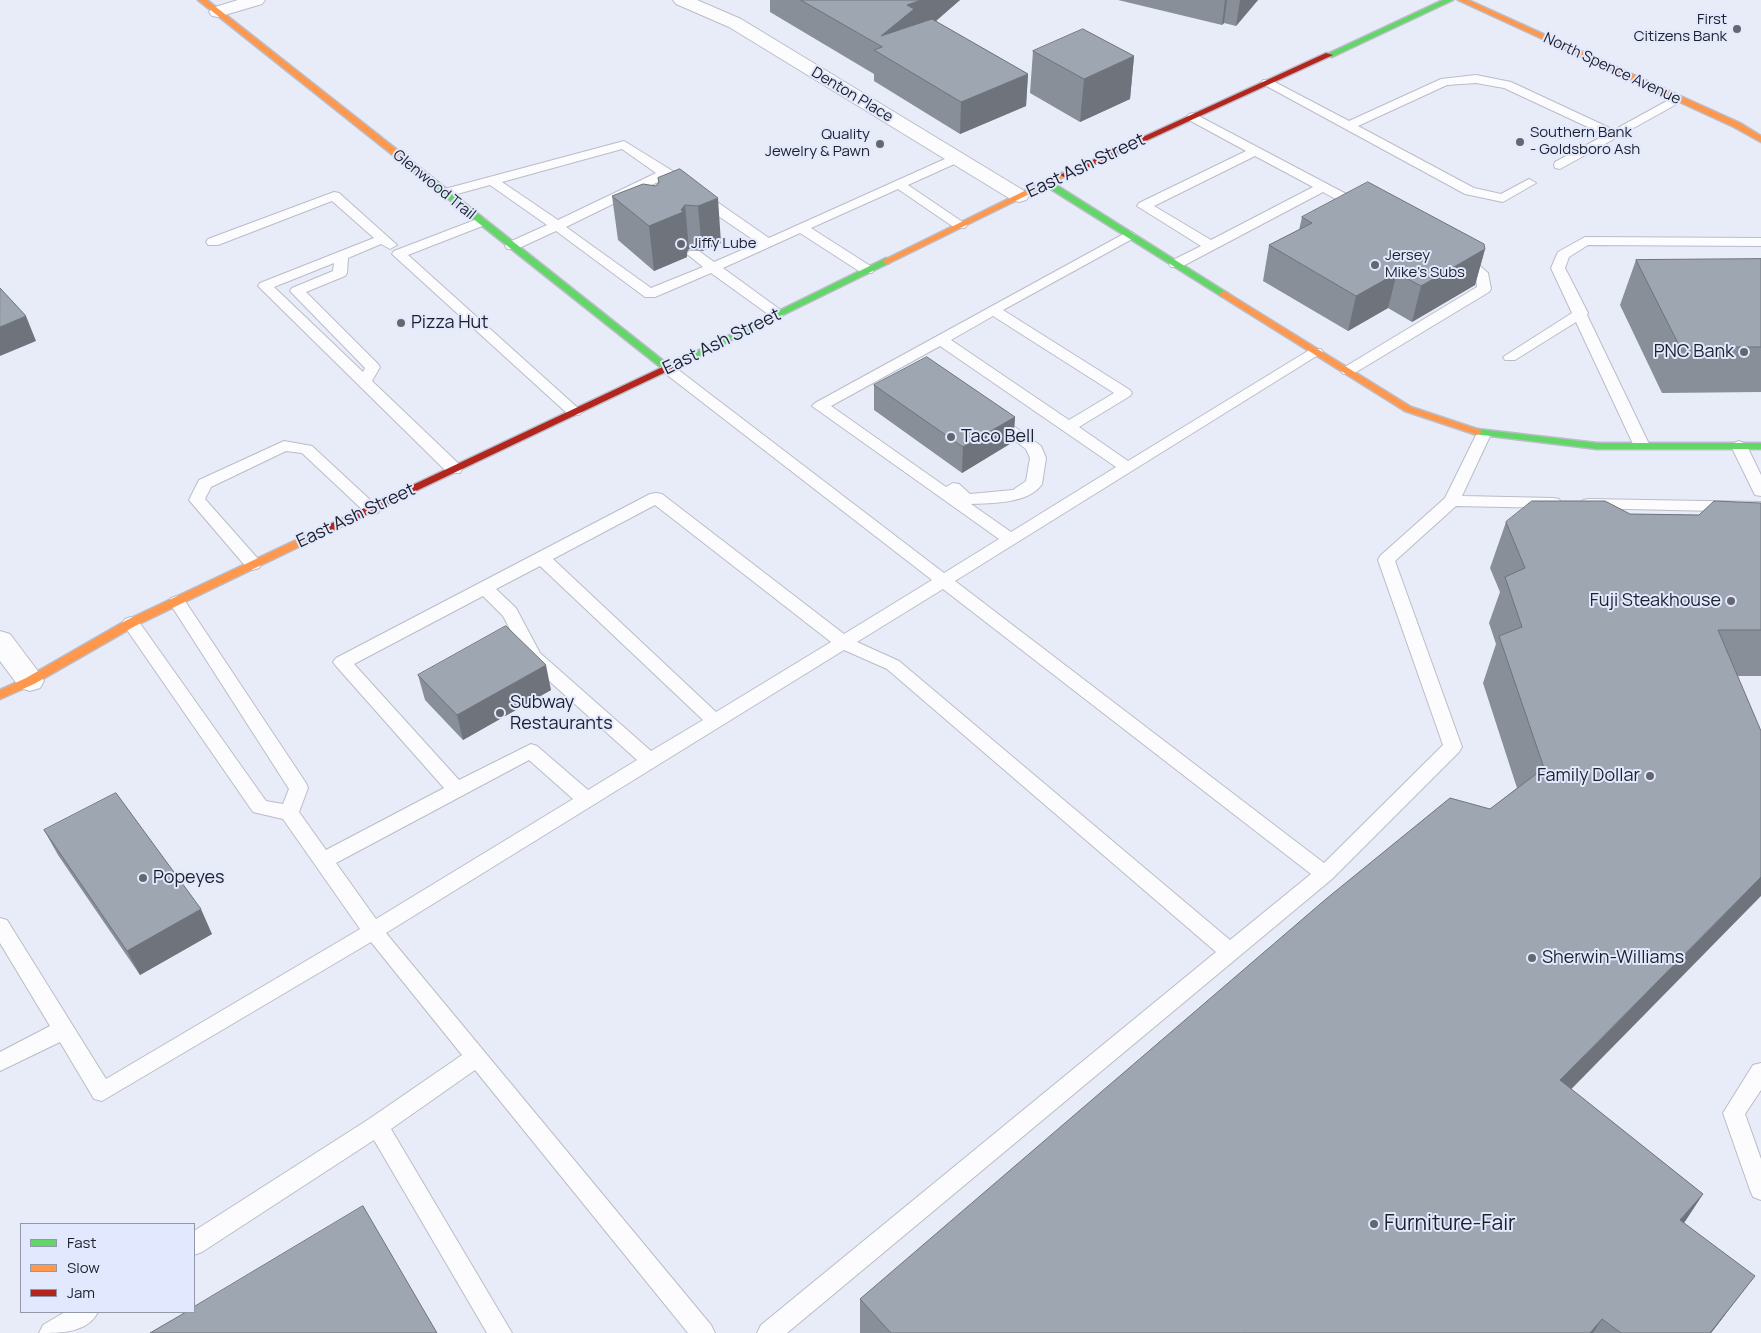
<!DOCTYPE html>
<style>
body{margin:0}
#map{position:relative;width:1761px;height:1333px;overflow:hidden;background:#e8ecf8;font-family:Manrope,sans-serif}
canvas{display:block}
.legend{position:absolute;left:20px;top:1223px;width:175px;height:90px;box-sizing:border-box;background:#e2e8fe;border:1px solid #9398a9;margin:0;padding:6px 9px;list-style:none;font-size:15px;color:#1d2029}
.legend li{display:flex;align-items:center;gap:10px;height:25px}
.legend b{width:25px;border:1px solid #9398a9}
</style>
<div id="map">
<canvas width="1761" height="1333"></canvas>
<ul class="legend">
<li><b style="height:6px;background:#63d668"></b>Fast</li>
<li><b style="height:6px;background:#ff974d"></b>Slow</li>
<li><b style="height:6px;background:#b3261e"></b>Jam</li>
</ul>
</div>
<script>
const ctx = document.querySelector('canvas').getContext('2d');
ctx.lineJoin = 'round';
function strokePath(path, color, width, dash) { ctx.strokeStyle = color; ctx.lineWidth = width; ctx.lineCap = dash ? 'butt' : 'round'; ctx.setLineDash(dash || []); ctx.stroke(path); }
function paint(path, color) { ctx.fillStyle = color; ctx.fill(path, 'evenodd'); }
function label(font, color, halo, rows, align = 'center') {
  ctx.font = font + ' Manrope,sans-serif'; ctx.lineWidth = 4; ctx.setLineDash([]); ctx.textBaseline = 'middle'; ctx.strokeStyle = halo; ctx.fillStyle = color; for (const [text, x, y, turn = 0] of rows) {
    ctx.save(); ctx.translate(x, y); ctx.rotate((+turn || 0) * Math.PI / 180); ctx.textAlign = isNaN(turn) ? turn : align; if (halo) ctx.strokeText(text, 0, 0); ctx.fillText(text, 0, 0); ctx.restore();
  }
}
const lane = new Path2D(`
 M 1476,75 L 1511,82 L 1614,130 L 1674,97 L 1678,96 L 1684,100 L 1560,169 L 1555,168 L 1554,165 L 1555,162 L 1605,135 L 1504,88 L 1476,83 L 1447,85 L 1358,126 L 1474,188 L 1501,194 L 1529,179 L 1536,183 L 1503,202 L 1465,194 L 1261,83 L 1263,80 L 1271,80 L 1349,121 L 1441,79 Z
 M 1193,113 L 1367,205 L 1369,208 L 1362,212 L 1357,211 L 1323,192 L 1181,267 L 1171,267 L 1169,264 L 1171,261 L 1201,246 L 1137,206 L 1139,203 L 1246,151 L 1189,120 L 1187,117 L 1189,114 ZM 1255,156 L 1313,187 L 1211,240 L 1154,206 Z
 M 624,141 L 671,170 L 769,238 L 956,154 L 961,155 L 962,158 L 961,161 L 908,185 L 967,225 L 965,228 L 955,228 L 898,189 L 811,228 L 872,267 L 874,270 L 872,273 L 862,273 L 800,233 L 723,268 L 782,311 L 784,314 L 782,317 L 772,317 L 711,273 L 655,297 L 645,297 L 556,231 L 517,249 L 507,249 L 505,246 L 507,243 L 547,225 L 490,185 L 446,197 L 439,193 L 441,190 ZM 622,149 L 656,173 L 558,220 L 502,182 ZM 664,179 L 758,243 L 714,262 L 699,251 L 689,251 L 687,254 L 703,267 L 651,288 L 566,227 Z
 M 334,192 L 339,193 L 397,245 L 390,249 L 381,244 L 348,258 L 347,273 L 345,276 L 306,292 L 378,364 L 380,367 L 372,381 L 460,465 L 462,469 L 460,473 L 448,473 L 258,286 L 260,283 L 374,238 L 332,201 L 218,245 L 208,245 L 206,242 L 208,239 ZM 334,263 L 333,271 L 292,288 L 290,291 L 365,368 L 363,372 L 274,287 Z
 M 480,218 L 485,219 L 487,222 L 485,225 L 408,255 L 579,409 L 582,412 L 579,415 L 569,415 L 392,254 L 394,251 Z
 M 1129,231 L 1136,235 L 1134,238 L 1003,310 L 1130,390 L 1132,393 L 1130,396 L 1079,427 L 1128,461 L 1311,349 L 1321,349 L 1323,352 L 955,581 L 1324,863 L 1443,745 L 1378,560 L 1380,556 L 1445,498 L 1478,431 L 1488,431 L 1491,434 L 1462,496 L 1553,498 L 1559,499 L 1561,503 L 1559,507 L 1553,508 L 1456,506 L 1395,561 L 1462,747 L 1459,752 L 1332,879 L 787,1333 L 757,1333 L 761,1325 L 1216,952 L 887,669 L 844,650 L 386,933 L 711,1325 L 715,1333 L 688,1333 L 475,1070 L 391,1129 L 512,1333 L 487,1333 L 374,1140 L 202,1252 L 194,1255 L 194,1231 L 369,1119 L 462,1055 L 371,942 L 102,1101 L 94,1099 L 60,1042 L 0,1071 L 0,1052 L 50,1026 L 0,943 L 0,918 L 7,920 L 106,1079 L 360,929 L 283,819 L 253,812 L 125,627 L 122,623 L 125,619 L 131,617 L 137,619 L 266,801 L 283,804 L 289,789 L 169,602 L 171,598 L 177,596 L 183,598 L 306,783 L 308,788 L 299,812 L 326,850 L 444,788 L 336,666 L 333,662 L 336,658 L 650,494 L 656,493 L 662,494 L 844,634 L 932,580 L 662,371 L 660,368 L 662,365 L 672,365 L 944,573 L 999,539 L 812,406 L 815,403 ZM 993,316 L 1114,393 L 1069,420 L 951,340 ZM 940,346 L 1116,467 L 1011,532 L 971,504 C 991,503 1029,504 1042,484 L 1046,458 L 1041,446 L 1001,417 L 991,417 L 988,420 L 1026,449 L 1030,458 L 1026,481 L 1013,490 L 970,494 L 959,484 L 953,483 L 946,487 L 831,406 ZM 655,505 L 831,642 L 716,712 L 553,559 ZM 540,566 L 703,720 L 651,751 L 540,653 L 516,608 L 496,589 ZM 943,589 L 1311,874 L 1230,940 L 899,661 L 857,642 ZM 483,596 L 503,616 L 527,661 L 637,760 L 588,790 L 537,746 L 531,744 L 459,780 L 354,664 ZM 529,760 L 573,799 L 376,919 L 336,863 Z
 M 1585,237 L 1761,238 L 1761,246 L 1588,245 L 1569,257 L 1565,268 L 1588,313 L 1587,315 L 1650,446 L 1647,449 L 1637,449 L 1634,446 L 1576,322 L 1515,360 L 1505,360 L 1503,357 L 1572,313 L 1551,268 L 1558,252 Z
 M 1460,256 L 1480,266 L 1488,273 L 1491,289 L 1489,292 L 1353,374 L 1343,374 L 1341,371 L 1343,368 L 1477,287 L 1476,277 L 1453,260 Z
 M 284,441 L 312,446 L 380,509 L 378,513 L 372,514 L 366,513 L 302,453 L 286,451 L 211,487 L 205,499 L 259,560 L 261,564 L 259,568 L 253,570 L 247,568 L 189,500 L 199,480 Z
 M 1739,441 L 1744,443 L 1747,446 L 1761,475 L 1761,496 L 1755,495 L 1753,491 L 1731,446 L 1734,443 Z
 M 1589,499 L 1761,502 L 1761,512 L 1583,508 L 1581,504 L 1583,500 Z
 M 1761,1063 L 1761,1090 L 1745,1114 L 1761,1159 L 1761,1200 L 1753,1197 L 1750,1190 L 1723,1113 L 1753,1065 Z
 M 65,1312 L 98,1312 C 87,1333 61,1333 39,1333 L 43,1325 Z`);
const street = new Path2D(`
 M 238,0 L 265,0 L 262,4 L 218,17 L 212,16 L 209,12 L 212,8 Z
 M 673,0 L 697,0 L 741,19 L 1026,192 L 1029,196 L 1026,200 L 1019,202 L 1012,200 L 729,27 L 676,4 Z
 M 0,631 L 10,634 L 40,674 L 44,681 L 40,688 L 30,691 L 20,688 L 0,661 Z`);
const fast = new Path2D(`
 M 1443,0 L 1453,0 L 1332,57 L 1325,55 Z
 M 423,175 L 429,175 L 670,366 L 670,370 L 664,370 L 423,179 Z
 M 1047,180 L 1050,181 L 1229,294 L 1227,296 L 1221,296 L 1044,185 L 1043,183 Z
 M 886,258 L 890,261 L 889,263 L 691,360 L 685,360 L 683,358 Z
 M 1477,429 L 1597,443 L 1761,443 L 1761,449 L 1597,449 L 1474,434 L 1472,432 Z`);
const slow = new Path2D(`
 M 198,0 L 207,0 L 429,175 L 429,179 L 423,179 Z
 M 1458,0 L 1468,0 L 1740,123 L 1761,136 L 1761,142 L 1734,127 Z
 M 1061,173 L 1064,173 L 1068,175 L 889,263 L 886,264 L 882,261 Z
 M 1224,291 L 1411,407 L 1480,430 L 1482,432 L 1477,435 L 1405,411 L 1221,296 L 1219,294 Z
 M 311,533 L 316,537 L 315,539 L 135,626 L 34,684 L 0,699 L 0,690 L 26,678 L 127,620 Z`);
const jam = new Path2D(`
 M 1326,53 L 1333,55 L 1067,177 L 1064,177 L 1060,175 Z
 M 688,355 L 691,356 L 691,360 L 315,539 L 307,539 L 306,537 L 307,535 Z`);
const wall = new Path2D(`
 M 770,0 L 960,0 L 935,21 L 1028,74 L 1026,106 L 960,134 L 874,81 L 874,74 L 770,12 Z
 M 1118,0 L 1258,0 L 1236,26 L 1224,23 L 1222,25 Z
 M 1033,51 L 1134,56 L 1130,99 L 1080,122 L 1030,93 Z
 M 680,169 L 721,243 L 702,251 L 689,249 L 687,252 L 687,257 L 654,271 L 618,240 L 612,196 L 656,186 L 658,183 L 658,178 Z
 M 1302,217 L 1485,249 L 1475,285 L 1412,322 L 1388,308 L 1348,331 L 1263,281 L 1269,245 L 1299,230 Z
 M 1761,259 L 1761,392 L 1662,393 L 1620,305 L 1636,260 Z
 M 874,385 L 1015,417 L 1013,442 L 962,473 L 874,410 Z
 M 1761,503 L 1761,676 L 1738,676 L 1571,1089 L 1703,1194 L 1684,1223 L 1725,1315 L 1711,1333 L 860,1333 L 860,1299 L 1517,788 L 1483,683 L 1496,644 L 1489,623 L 1500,592 L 1490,568 L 1506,522 L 1630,514 L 1699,515 Z
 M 418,675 L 551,690 L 463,740 L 425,700 Z
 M 44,830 L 212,934 L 140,975 L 58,855 Z`);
const shadedWall = new Path2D(`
 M 921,0 L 960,0 L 927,29 L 881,36 L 907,5 Z
 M 1225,0 L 1227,0 L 1224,23 L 1222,25 Z
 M 1240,0 L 1258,0 L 1236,26 Z
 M 1134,56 L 1130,99 L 1080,122 L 1084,79 Z
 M 1028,74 L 1026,106 L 960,134 L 961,102 Z
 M 718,198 L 721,243 L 702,251 L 698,206 Z
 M 685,205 L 689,249 L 687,252 L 687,257 L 654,271 L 649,226 L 681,210 Z
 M 1485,249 L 1475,285 L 1412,322 L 1421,286 Z
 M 1397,273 L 1388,308 L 1348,331 L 1356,296 Z
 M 26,316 L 36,341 L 0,356 L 0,327 Z
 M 1015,417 L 1013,442 L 962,473 L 963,447 Z
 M 546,665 L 551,690 L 463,740 L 457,715 Z
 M 1761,877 L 1761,896 L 1538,1123 L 1560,1080 Z
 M 201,909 L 212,934 L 140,975 L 127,951 Z
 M 1703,1194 L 1676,1235 L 1680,1220 Z
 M 1755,1276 L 1711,1333 L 1710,1333 Z
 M 1602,1319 L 1593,1333 L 1590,1333 Z`);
const building = new Path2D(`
 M 801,0 L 921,0 L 907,5 L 914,9 L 881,36 L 932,19 L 1028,74 L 961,102 L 874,50 L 882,47 Z
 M 1083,29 L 1134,56 L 1084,79 L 1033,51 Z
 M 680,169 L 718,198 L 698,206 L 685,205 L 681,210 L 683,212 L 649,226 L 612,196 L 643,184 L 656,186 L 659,182 L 658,178 Z
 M 1368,182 L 1484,244 L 1485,249 L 1421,286 L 1397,273 L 1356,296 L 1269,245 L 1312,223 L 1302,217 Z
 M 1761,259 L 1761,347 L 1680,347 L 1636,260 Z
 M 0,288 L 26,316 L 0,327 Z
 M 927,357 L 1015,417 L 963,447 L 874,385 Z
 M 1532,501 L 1605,501 L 1630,514 L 1699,515 L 1714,501 L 1761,503 L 1761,630 L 1718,630 L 1761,731 L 1761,877 L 1560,1080 L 1703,1194 L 1680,1220 L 1755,1276 L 1710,1333 L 1621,1333 L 1602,1319 L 1590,1333 L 891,1333 L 860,1299 L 1326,899 L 1450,798 L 1490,809 L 1544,768 L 1499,636 L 1522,627 L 1505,577 L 1525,568 L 1506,522 Z
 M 506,626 L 546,665 L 457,715 L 418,675 Z
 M 116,793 L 201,909 L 127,951 L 44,830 Z
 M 363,1206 L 437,1333 L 150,1333 L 186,1312 L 194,1312 L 194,1307 Z`);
const markers = [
 [1737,29,5,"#646771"],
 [1520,142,5,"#646771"],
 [880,144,5,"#646771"],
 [681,244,5,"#646771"],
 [1375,265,5,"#646771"],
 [401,323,5,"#646771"],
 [1744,352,5,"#646771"],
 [951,437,5,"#646771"],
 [1731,601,5,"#646771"],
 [500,713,5,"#646771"],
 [1650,776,5,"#646771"],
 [143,878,5,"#646771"],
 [1532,958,5,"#646771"],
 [1374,1224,5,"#646771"]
];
const farPoinames = [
 ["First",1727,20,"right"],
 ["Citizens Bank",1727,37,"right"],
 ["Southern Bank",1530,133],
 ["- Goldsboro Ash",1530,150],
 ["Quality",870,135,"right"],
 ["Jewelry & Pawn",870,152,"right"],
 ["Jiffy Lube",691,244],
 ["Jersey",1385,256],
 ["Mike's Subs",1385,273]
];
const farStreetnames = [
 ["North Spence Avenue",1612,69,25],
 ["Denton Place",852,95,31],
 ["Glenwood Trail",434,185,39]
];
const streetNames = [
 ["East Ash Street",1086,166,-25],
 ["East Ash Street",722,342,-26],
 ["East Ash Street",356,516,-25]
];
const poiNames = [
 ["Pizza Hut",411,323],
 ["PNC Bank",1734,352,"right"],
 ["Taco Bell",961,437],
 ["Fuji Steakhouse",1721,601,"right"],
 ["Subway",510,703],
 ["Restaurants",510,724],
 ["Family Dollar",1640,776,"right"],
 ["Popeyes",153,878],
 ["Sherwin-Williams",1542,958]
];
const nearPoinames = [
 ["Furniture-Fair",1384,1224]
];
strokePath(lane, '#babdc8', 2);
strokePath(street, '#babdc8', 2);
strokePath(fast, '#babdc8', 3);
strokePath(slow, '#babdc8', 3);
strokePath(jam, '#babdc8', 3);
paint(lane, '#fcfcfe');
paint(street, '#fcfcfe');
paint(fast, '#63d668');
paint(slow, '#ff974d');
paint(jam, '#b3261e');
paint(wall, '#888f98');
paint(shadedWall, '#6f747c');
paint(building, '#9ea6b1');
strokePath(building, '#6f747c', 1);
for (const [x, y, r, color] of markers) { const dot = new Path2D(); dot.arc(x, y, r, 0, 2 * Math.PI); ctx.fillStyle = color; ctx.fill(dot); strokePath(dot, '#e2e8fe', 2); }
label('15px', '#1d2029', '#e2e8fe', farPoinames, 'left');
label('15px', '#1d2029', '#e2e8fe', farStreetnames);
label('18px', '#1d2029', '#e2e8fe', streetNames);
label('18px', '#1d2029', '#e2e8fe', poiNames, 'left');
label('21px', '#1d2029', '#e2e8fe', nearPoinames, 'left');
</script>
